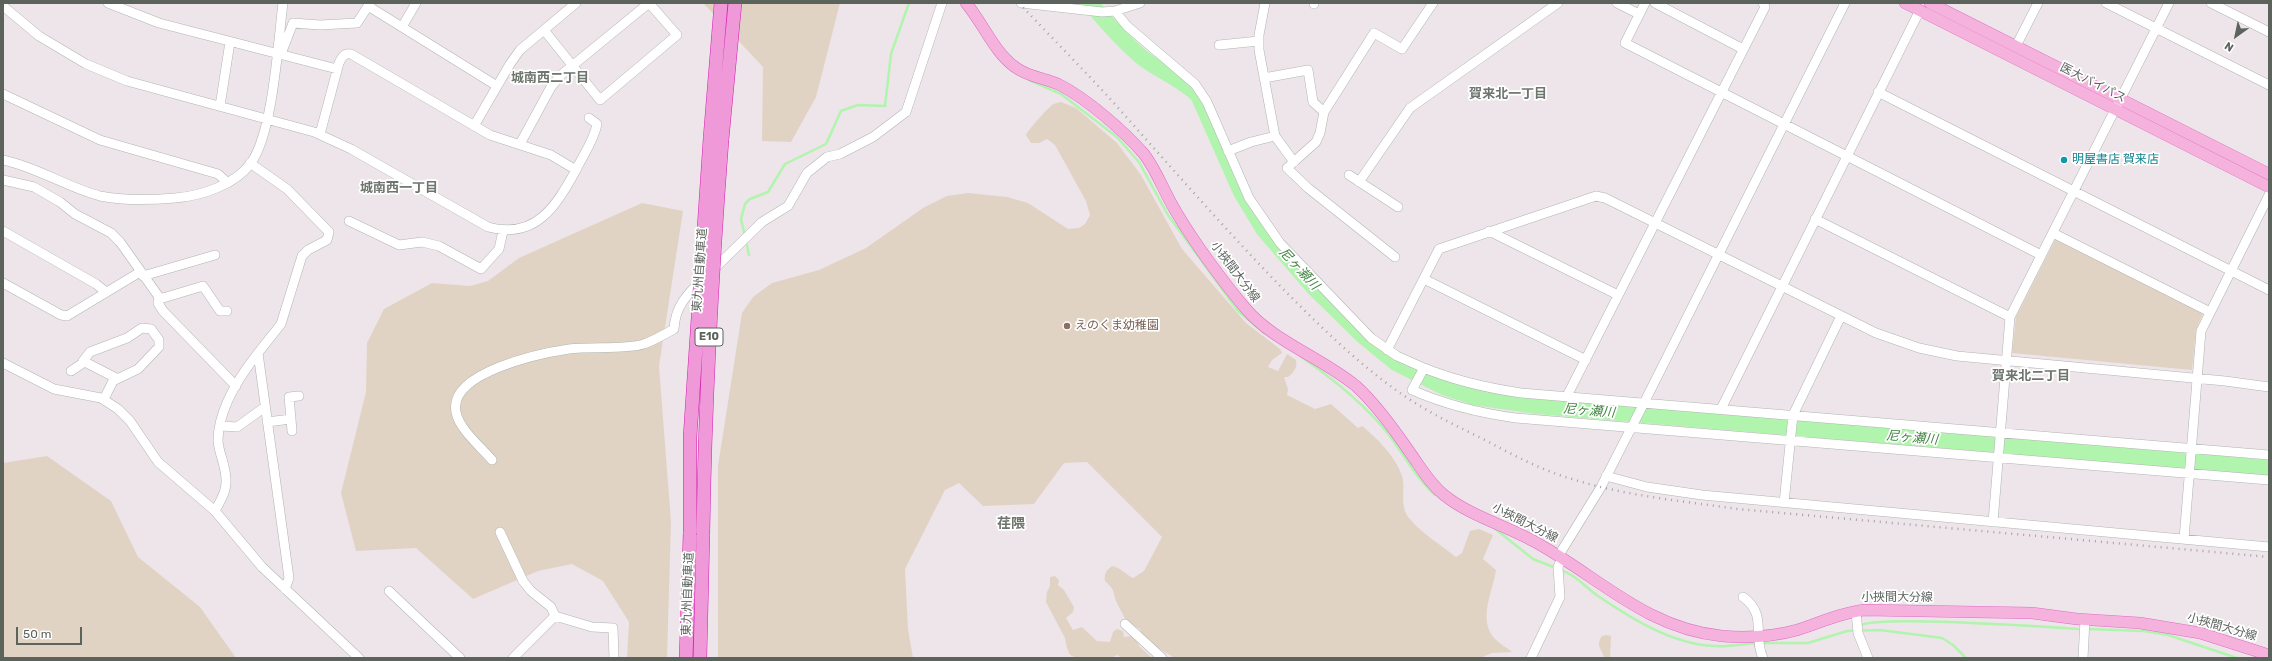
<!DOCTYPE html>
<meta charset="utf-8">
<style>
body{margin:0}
#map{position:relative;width:2272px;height:661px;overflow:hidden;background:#ede5ea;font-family:Rubik,sans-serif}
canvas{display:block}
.frame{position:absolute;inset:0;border:4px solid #5c635d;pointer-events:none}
.north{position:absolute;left:2216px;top:16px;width:40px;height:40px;-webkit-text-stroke:3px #fff;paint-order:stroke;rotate:213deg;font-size:11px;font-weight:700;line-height:16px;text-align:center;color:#5c635d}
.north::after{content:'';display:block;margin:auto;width:14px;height:18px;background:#5c635d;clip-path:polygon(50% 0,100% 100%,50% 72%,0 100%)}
.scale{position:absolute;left:16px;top:627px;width:66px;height:18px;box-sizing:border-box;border:2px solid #5c635d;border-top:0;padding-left:5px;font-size:12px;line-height:14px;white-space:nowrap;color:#5c635d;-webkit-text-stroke:3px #fff;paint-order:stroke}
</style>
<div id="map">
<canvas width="2272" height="661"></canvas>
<div class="frame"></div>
<div class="north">N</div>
<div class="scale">50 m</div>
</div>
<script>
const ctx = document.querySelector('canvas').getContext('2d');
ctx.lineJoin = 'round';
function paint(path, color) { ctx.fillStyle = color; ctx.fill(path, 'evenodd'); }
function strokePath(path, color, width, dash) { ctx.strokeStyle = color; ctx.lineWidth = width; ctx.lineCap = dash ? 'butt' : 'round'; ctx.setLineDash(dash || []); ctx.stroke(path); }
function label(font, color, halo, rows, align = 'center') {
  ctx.font = font + ' Rubik,"Noto Sans JP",sans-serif'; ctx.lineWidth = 3.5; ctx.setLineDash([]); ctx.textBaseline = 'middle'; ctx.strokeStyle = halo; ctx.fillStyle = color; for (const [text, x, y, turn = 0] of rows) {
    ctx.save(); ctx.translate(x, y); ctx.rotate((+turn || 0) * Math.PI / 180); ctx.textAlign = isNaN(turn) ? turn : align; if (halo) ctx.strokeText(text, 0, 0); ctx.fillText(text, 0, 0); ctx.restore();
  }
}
const green = new Path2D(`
 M 703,3 L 840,3 L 816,97 L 791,142 L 762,141 L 763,67 Z
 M 1061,102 L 1076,108 L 1117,143 L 1141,175 L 1182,249 L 1246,323 L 1280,349 L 1282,353 L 1272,360 L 1268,367 L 1278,371 L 1287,354 L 1296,360 C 1298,367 1293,373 1288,377 L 1284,377 L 1288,389 L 1287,395 L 1315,409 L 1331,404 L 1358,428 L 1362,426 C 1377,438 1396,457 1402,476 C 1406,489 1399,506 1409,518 C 1421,533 1441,545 1456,557 L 1462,553 L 1470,531 L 1479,529 L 1493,535 L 1483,559 L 1496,570 C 1493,590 1480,614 1491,634 C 1495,641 1506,647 1512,652 L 1492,653 L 1480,658 L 1175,658 L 1144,640 L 1140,629 L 1125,621 C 1124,614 1120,610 1117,603 C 1112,592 1117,592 1105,581 C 1104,573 1106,571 1112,566 C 1120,567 1125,574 1133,578 L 1144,571 L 1162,537 L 1087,462 L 1064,463 L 1034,504 L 983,506 L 959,483 L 945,490 L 905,569 L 908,629 L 913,658 L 718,658 L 718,466 L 742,313 L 753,297 L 772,283 L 819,270 L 866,248 L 923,208 L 947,196 L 968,193 L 1007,197 L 1028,203 L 1068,229 L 1079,228 L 1085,224 L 1090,215 L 1086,201 L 1055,145 L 1047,139 L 1039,143 L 1031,143 L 1026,135 C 1027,131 1049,107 1052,105 C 1055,103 1058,103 1061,102 Z
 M 642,203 L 683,211 L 659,366 L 671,522 L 667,658 L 627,658 L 629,622 L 603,581 L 572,564 L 538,571 L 473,599 L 416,548 L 356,551 L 341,493 L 366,392 L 367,343 L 384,309 L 432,283 L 470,286 L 488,281 L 519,258 Z
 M 2056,238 L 2203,313 L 2196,330 L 2192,370 L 2012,353 L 2016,317 Z
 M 47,456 L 111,501 L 138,557 L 200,607 L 236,658 L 3,658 L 3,463 Z
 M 1055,576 L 1059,580 L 1058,585 L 1064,590 L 1074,607 L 1073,612 L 1066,618 L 1073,630 L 1082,627 L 1097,641 L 1110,642 L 1113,632 L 1117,629 L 1123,631 L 1124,637 L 1132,636 L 1137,639 L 1139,646 L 1152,658 L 1122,658 L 1117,655 L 1111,658 L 1077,658 L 1070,655 L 1067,648 L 1065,638 L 1046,602 L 1047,592 L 1050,586 L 1050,577 Z
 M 1606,635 L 1611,636 L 1610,658 L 1604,658 C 1602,648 1595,646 1602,636 Z`);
const stream = new Path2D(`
 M 1029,80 L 1061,94 L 1117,137 L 1139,162 L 1168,215 L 1238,311 L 1264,333
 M 745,236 L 741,219 L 745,204 L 750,199 L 768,192 L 785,164 L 826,144 L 841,111 L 858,105 L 885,106 L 891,54 L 909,3
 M 746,241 L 749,255
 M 1300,356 C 1332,378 1365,404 1389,435 C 1404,455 1416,478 1435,495
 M 1494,528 L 1533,559 L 1556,568
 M 1560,570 C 1575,574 1585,587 1598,596 C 1632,619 1672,644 1714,646 C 1728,647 1743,644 1757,643
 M 1859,626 C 1873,615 2048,627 2078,629
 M 2088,629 L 2144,631 L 2168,635 L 2237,658
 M 1762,643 L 1808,643 L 1847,631 L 1880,630 L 1942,638 L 1953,645 L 1966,658`);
const river = new Path2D(`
 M 1090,3 C 1106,22 1124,43 1144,59 C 1162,72 1182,80 1198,95 L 1241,192 L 1264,230 L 1314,288 L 1363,336 L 1396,363 L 1446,388 L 1474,397 L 1537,406 L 2269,468`);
const minor = new Path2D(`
 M 108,3 L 159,23 L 337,69
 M 1021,3 L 1102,12 L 1115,11 L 1140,3
 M 1265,3 L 1259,35 L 1259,50 L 1275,136 L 1294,162
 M 1617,3 L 1639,14
 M 1645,3 L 1625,43 L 2041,255
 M 1655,3 L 1743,49
 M 2106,3 L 2269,85
 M 2211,3 L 2269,32
 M 1314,4 L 1314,3
 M 3,6 L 39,36 L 86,64 L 127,81 L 314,132 L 351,149 L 488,227 C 536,240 556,206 576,170
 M 368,6 L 497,86
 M 1115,11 L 1127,26 L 1195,84 L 1207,102 L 1249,198 L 1280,243 L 1371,338 L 1397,356 L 1424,368
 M 402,27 L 416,3
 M 544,30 L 600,100 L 677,35 L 649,3
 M 1219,45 L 1259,41
 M 2016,46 L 2038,3
 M 281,54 L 293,23 L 320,25 L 357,23 L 370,3
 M 1264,78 L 1308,70 L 1313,102 L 1324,112
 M 1878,92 L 2269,290
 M 3,94 L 100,140 L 218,174 L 227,182
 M 220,106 L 230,42
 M 474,126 L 510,64 L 520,50 L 576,3
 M 320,134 L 339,63 C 342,57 344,53 351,54 L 490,135 L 551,155 L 576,170 C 583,155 594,141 597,124 L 589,118
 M 520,144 L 551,87 L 561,75 L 649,3
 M 1228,151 L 1251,142 L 1275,136
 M 3,160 C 37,167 66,187 100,196 C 124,201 151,200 175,198 C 201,196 235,185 251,163 C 273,132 278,43 283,3
 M 250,163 L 287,189 L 329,232 L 327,240 L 308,250 L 302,256 L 281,324 L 258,353 L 289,578 L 285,589
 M 1349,175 L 1398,207
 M 3,180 L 34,187 L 60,202 L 75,214 L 111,233 L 120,242 L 159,297 L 163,298 L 203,286 L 220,311 L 227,311
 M 1359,182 L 1410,108 L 1558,3
 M 1815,219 L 2010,317
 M 349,221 L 399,245 L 422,242 L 439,246 L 481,269 L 499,249 L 503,231
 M 3,231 L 96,284 L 106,292
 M 1489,231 L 1618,295
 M 2053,233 L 2210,312
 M 1395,257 L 1308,188 L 1287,168 L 1316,142 L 1320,133 L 1324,112 L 1374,33 L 1402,49 L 1433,3
 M 712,271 L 762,222 L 788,206 L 807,173 L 827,157 L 840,154 L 873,137 L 906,112 L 942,3
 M 143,276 L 215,255
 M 1424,279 L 1586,360
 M 3,283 L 61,315 L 67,316 L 140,272
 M 159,297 L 158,303 L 163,311 L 236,386
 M 1387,350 L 1439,249 L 1596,196 L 1605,198 L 1876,333 L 1919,348 L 1957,356 L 2225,381 L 2269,387
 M 3,363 L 54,389 L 101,398 L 118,409 L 130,421 L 158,462 L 215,511 L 262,567 L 359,658
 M 71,371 L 83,363
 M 1567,396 L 1765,7 L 1763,3
 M 104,399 L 113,381 L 138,369 L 159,347 L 159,340 L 151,329 L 142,328 L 127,338 L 90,352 L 83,361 L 116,378
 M 1721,409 L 1920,10
 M 291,419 L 292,431
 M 267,422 L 291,419 L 289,397 L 299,396
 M 221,426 L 237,427 L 265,407
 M 2269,455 L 1521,393 C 1487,388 1456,381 1424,368 L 1412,390 C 1446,405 1479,413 1516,418 L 2269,480
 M 492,460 C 480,446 459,429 456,412 C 448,372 542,353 569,349 C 591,346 624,350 644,344 C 655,340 665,334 674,329 C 675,307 687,294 703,279
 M 1606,476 L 1647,487 L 1702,495 L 2269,547
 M 1784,503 L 1793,415 L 1841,316
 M 215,511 C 220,501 227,491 226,480 C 226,466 219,454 218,441 C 218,409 239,377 258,353
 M 1993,522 L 2010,317 L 2169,3
 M 500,532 L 523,581 L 531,591 L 551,607 L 555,616 L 592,627 L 613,628 L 614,658
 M 2184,539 L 2201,331 L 2269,195
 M 1559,555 L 1601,487 L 1644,403 L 1845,3
 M 389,591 L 460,658
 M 1743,597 C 1768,615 1752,635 1763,658
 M 1856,611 L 1858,633 L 1868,658
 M 1125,624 L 1162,658
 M 513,658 L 555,616
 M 1531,658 L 1560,597 L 1558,567 L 1562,558
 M 2083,658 L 2085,620`);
const major = new Path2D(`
 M 966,3 C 983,23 994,52 1015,67 C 1028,77 1044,78 1058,84 C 1086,98 1123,130 1144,154 C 1157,171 1164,192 1175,210 C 1193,241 1223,282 1246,309 C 1273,341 1324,359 1356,386 C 1376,404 1396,432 1411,454 C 1421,468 1430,484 1444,495 C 1470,516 1507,526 1537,543 C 1600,578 1646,628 1722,636 C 1747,638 1772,637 1797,630 C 1819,623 1840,613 1864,610 L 2032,613 L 2077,619 L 2140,623 L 2200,633 L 2269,655
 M 1905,3 L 2269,187
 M 1930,3 L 2269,174`);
const highway = new Path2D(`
 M 710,138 L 721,3
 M 722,140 L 735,3
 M 686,658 L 690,532
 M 700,658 L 703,535`);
const rail = new Path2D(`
 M 1019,3 C 1050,36 1083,69 1113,102 C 1169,165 1224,228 1282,288 C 1321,327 1362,368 1409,399 C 1433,415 1459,427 1485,440 C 1513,455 1541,470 1572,479 C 1625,496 1683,501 1738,509 L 2269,557`);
const highwayBridge = new Path2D(`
 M 690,532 L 690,437 L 710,138
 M 703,535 C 705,403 712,272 722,140`);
const markers = [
 [2064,160,4,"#0f9aa8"],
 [1067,326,4,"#8d6e63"]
];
const shields = [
 [709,337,28]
];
const shieldNames = [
 ["E10",709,337]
];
const streetNames = [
 ["医大バイパス",2093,83,27],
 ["東九州自動車道",700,270,-86],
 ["小挾間大分線",1235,272,53],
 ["小挾間大分線",1525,523,27],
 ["東九州自動車道",688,594,-88],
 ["小挾間大分線",1897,598],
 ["小挾間大分線",2222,627,16]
];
const cultureNames = [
 ["明屋書店 賀来店",2072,160]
];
const educationNames = [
 ["えのくま幼稚園",1075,326]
];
const neighbourhoodNames = [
 ["城南西二丁目",550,78],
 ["賀来北一丁目",1508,94],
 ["城南西一丁目",399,188],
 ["賀来北二丁目",2031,376]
];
const waterNames = [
 ["尼ヶ瀬川",1299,269,47],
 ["尼ヶ瀬川",1589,411,5],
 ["尼ヶ瀬川",1912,438,5]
];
const quarterNames = [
 ["荏隈",1011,524]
];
paint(green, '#e1d3c4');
strokePath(stream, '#b1f4ae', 2.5);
strokePath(river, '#b1f4ae', 16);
strokePath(minor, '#b0b5b1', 10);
strokePath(major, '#df6cc4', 12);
strokePath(highway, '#d41db0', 14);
strokePath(minor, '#fff', 9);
strokePath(major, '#f4b2dd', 11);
strokePath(highway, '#ef99d9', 13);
strokePath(rail, '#a1a4a2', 2.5, [1, 5]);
strokePath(highwayBridge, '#d41db0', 14, []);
strokePath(highwayBridge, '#ef99d9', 13);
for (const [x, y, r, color] of markers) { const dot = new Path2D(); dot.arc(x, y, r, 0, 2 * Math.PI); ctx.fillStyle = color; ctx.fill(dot); strokePath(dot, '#fff', 1.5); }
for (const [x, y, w] of shields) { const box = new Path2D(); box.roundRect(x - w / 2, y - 9, w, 18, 3); ctx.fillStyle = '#fff'; ctx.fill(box); strokePath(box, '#5c635d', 1); }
label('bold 11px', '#5c635d', null, shieldNames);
label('12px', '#5c635d', '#fff', streetNames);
label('12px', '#0d838f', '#fff', cultureNames, 'left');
label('12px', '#785e54', '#fff', educationNames, 'left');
label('bold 13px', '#6e756e', '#fff', neighbourhoodNames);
label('italic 13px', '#408341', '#fff', waterNames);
label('bold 14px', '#6e756e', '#fff', quarterNames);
</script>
